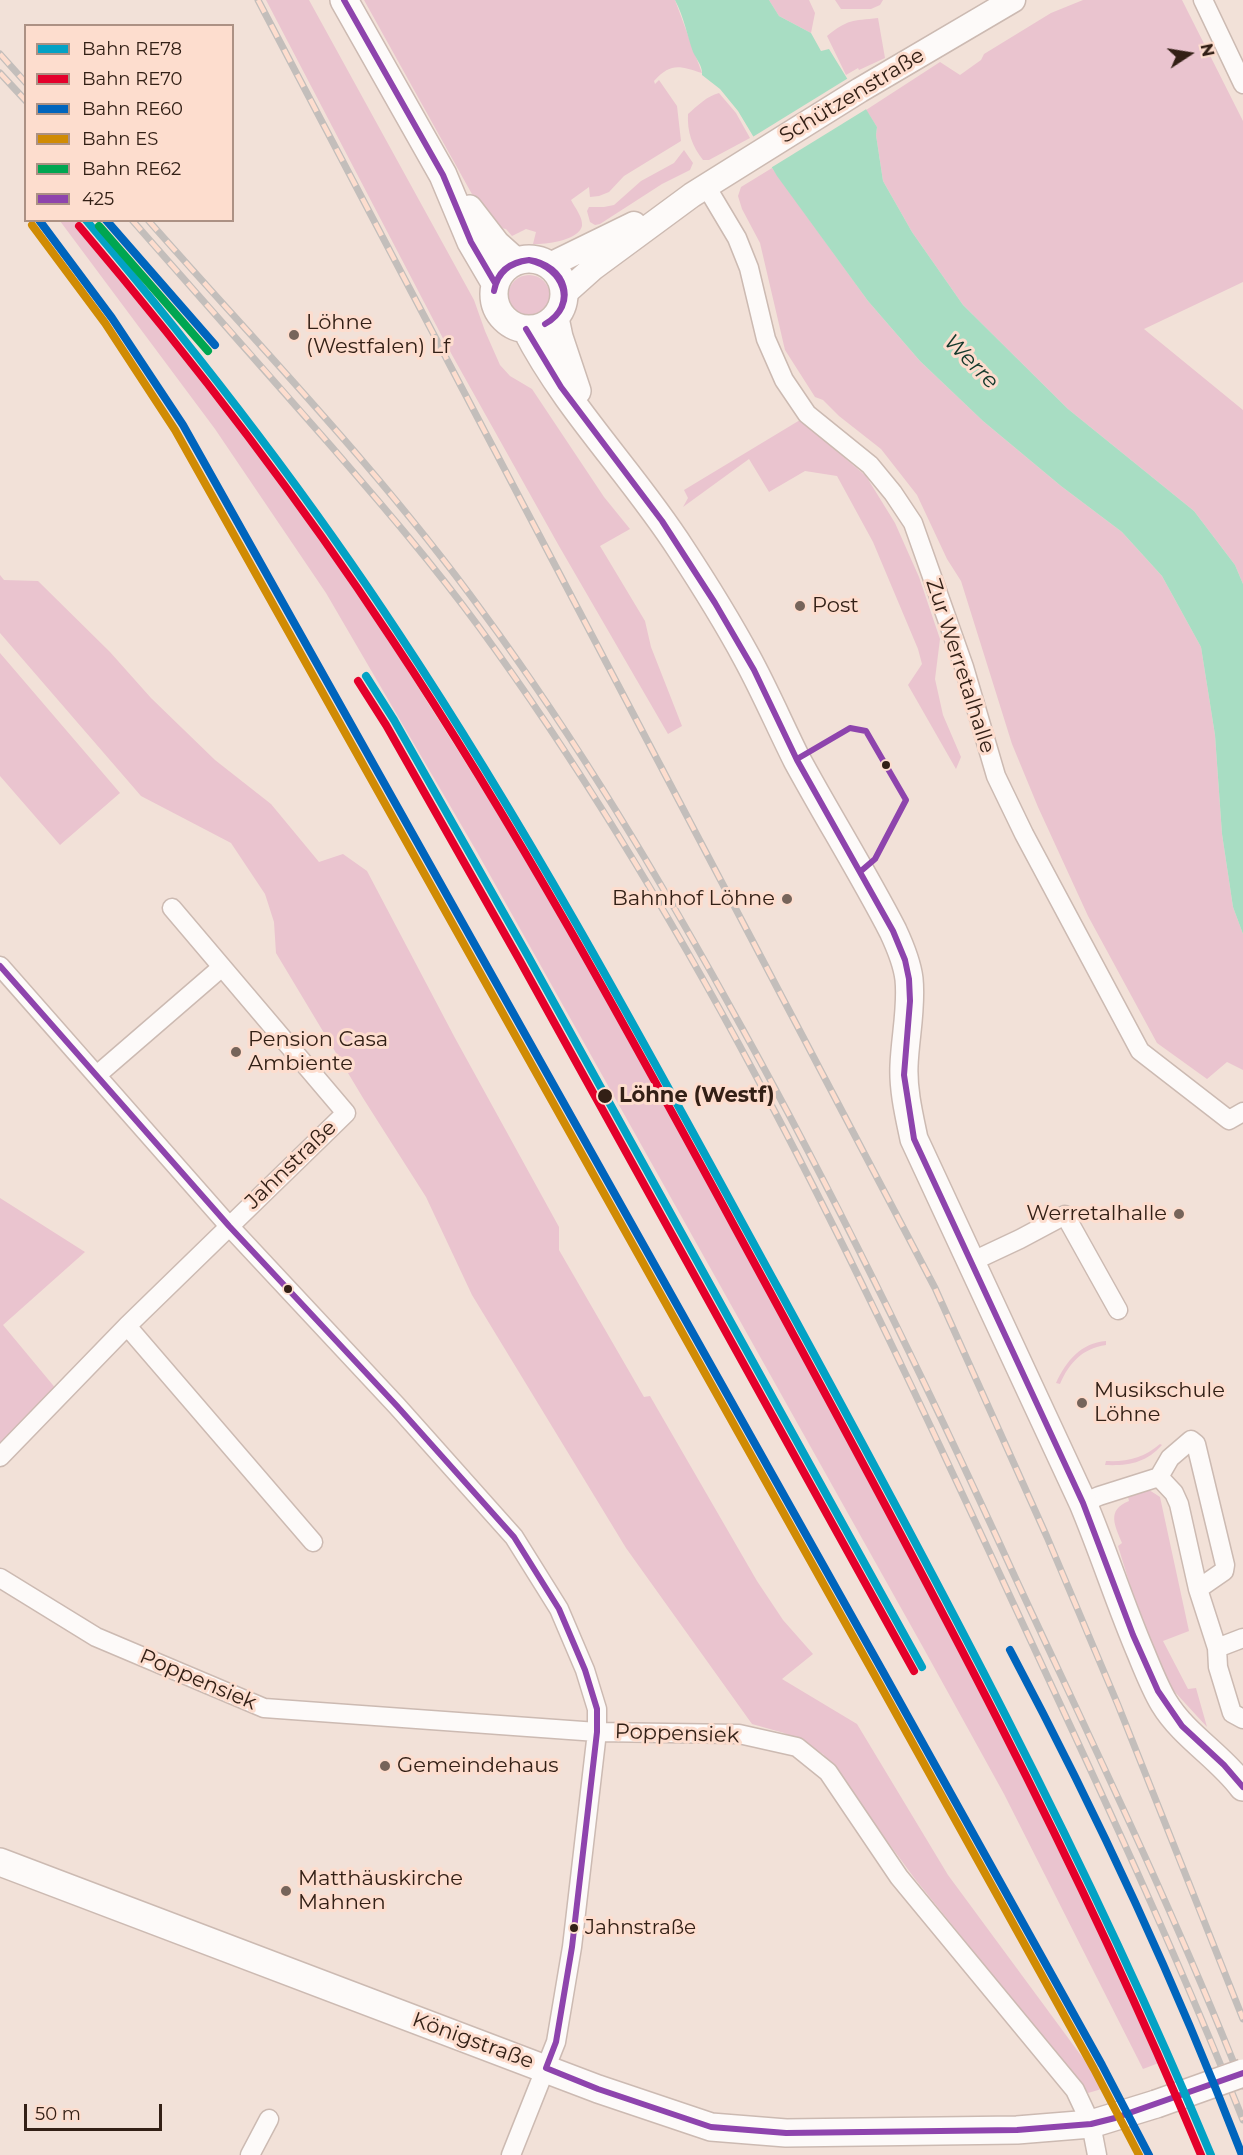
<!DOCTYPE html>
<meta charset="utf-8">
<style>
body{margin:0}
#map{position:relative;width:1243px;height:2155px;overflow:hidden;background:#f2e1d8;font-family:Montserrat,sans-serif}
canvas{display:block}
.legend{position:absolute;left:24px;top:24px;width:210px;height:198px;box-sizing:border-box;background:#fdddce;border:2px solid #ac9184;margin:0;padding:8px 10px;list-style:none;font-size:18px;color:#332016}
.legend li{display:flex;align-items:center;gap:12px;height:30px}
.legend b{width:30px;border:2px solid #ac9184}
.north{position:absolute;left:1159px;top:24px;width:60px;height:60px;-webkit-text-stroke:4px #fdddce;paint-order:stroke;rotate:78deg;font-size:16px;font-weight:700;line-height:24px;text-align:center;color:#332016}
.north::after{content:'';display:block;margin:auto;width:21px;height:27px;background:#332016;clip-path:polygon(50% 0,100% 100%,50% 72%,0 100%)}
.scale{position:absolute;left:24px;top:2104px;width:138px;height:27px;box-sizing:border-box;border:3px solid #332016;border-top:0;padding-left:8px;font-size:18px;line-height:21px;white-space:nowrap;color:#332016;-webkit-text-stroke:4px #fdddce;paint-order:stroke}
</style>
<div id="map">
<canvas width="1243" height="2155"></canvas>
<ul class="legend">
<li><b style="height:8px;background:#03a2c5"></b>Bahn RE78</li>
<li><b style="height:8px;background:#e4002b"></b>Bahn RE70</li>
<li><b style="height:8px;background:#0065bd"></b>Bahn RE60</li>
<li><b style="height:8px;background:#d08b04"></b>Bahn ES</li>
<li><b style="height:8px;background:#00a651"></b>Bahn RE62</li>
<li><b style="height:8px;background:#8e44ad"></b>425</li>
</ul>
<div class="north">N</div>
<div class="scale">50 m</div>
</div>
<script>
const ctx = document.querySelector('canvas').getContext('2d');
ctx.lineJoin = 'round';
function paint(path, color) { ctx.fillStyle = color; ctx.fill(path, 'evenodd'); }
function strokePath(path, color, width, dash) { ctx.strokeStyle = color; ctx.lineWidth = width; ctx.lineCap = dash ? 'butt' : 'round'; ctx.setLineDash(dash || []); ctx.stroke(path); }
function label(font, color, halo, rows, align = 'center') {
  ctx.font = font + ' Montserrat,sans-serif'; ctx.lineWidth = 6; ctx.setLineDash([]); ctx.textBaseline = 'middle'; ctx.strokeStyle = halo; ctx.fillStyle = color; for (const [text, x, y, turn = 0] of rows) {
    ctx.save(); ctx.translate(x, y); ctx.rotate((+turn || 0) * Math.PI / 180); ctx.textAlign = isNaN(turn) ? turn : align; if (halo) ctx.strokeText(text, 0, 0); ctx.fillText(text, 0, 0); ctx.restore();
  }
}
const green = new Path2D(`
 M 266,0 L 309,0 L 474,300 L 485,331 L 500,365 L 510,376 L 532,389 L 604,497 L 630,529 L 600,546 L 645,621 L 651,647 L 682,726 L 668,734 L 559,546 L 447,346 Z
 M 364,0 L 675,0 L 702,73 C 680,66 671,62 654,81 L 655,84 L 659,80 L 677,106 L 681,141 L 624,176 L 609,192 L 599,196 L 590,197 L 589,187 L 571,200 C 575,208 583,217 582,226 C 579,240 545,245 533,244 L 536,232 L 526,229 L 512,236 L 506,229 L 501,228 L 473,196 Z
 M 769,0 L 809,0 L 815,13 L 811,33 L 779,16 Z
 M 835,0 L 883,0 L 880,5 L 871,9 L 841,9 Z
 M 1083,0 L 1182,0 L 1243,121 L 1243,282 L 1144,329 L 1243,410 L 1243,584 L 1235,565 L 1194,511 L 1068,409 L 963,305 L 912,232 L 883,181 L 876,135 L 877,127 L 866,110 L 940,62 L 960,75 L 981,60 L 984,54 L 1051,13 Z
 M 878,18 L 885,58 L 859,70 L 858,68 L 846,75 L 827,36 C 848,19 852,21 878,18 Z
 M 719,93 L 736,113 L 750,138 L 709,160 L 703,160 C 692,146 687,132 688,114 C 697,106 707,96 719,93 Z
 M 684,150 L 693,163 L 690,170 L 662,184 L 600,224 L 595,225 L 590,222 L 587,211 L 589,207 L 604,207 L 614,205 L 641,181 L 674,163 Z
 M 772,168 L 868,301 L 920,361 L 983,421 L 1061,486 L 1122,532 L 1162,576 L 1201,647 L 1215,735 L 1222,834 L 1233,907 L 1243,934 L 1243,1070 L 1227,1062 L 1207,1079 L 1157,1043 L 1088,916 L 1038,807 L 1012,744 L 961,581 L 947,559 L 917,495 L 881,449 L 839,416 L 823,400 L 815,397 L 785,350 L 760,243 L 742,209 L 738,196 L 741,187 Z
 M 60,221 L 76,221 L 239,422 L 350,579 L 506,827 L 638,1048 L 1026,1778 L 1156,2042 L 1164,2061 L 1143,2069 L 1004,1794 L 924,1649 L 477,852 L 326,593 L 215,429 Z
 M508 296a21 21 0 1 1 42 0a21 21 0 1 1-42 0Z
 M 800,420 L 866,476 L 895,523 L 919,577 L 940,639 L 935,679 L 943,715 L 961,757 L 956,769 L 908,685 L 922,664 L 918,649 L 873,542 L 837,476 L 805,471 L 769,492 L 749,459 L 683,507 L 688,498 L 684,490 Z
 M 0,575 L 4,580 L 38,581 L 110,652 L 151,698 L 215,760 L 271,804 L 319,862 L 343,854 L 367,871 L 455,1038 L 559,1227 L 559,1250 L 644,1397 L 650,1396 L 757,1581 L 783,1620 L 813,1654 L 782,1679 L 857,1724 L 948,1875 L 1105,2088 L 1088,2093 L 915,1879 L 823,1754 L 784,1733 L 752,1724 L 626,1548 L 472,1295 L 426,1197 L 363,1098 L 276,953 L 274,922 L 265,894 L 231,843 L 141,796 L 0,633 Z
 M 0,653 L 120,793 L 60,845 L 0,776 Z
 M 0,1198 L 85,1252 L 3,1325 L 57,1390 L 0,1447 Z
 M 1106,1341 L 1106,1345 C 1083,1348 1069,1363 1060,1384 L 1056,1383 C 1066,1361 1081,1343 1106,1341 Z
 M 1160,1444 L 1162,1445 C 1146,1463 1128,1466 1105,1465 L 1106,1461 C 1127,1462 1144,1458 1160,1444 Z
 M 1146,1488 L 1160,1497 L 1189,1631 L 1163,1641 L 1188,1689 L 1196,1688 L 1207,1727 L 1173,1690 L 1149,1647 L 1118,1546 L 1122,1543 C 1115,1526 1106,1510 1129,1501 L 1127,1493 Z`);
const water = new Path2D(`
 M 675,0 L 769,0 L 779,16 L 811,33 L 821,51 L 829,49 L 877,127 L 876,135 L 883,181 L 912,232 L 963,305 L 1068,409 L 1194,511 L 1235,565 L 1243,584 L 1243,934 L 1233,907 L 1222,834 L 1215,735 L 1201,647 L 1162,576 L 1122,532 L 1061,486 L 983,421 L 920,361 L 868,301 L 777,176 L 738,111 L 720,89 L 702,75 C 703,67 697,60 693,52 C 687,35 684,17 675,0 Z`);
const pier = new Path2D(`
 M 850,77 L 868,108 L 769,169 L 751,138 Z`);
const minor = new Path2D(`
 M 1203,0 L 1243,84
 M 706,186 L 737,238 L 749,268 L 766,339 L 784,380 L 807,414 L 870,465 L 893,493 L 913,523 L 964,667 L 996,776 L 1024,834 L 1140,1051 L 1229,1120 L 1243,1112
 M 0,966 L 229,1226 L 397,1406 L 514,1537 L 559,1609 L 585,1670 L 597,1709 L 597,1732 L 572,1947 L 556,2042 L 511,2155
 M 97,1075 L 222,967
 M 971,1262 L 1020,1239 L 1065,1215 L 1118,1310
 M 127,1326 L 313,1542
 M 0,1457 L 127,1326 L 346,1113 L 172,908
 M 1159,1477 L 1174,1493 L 1179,1504 L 1198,1589 L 1217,1648 L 1218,1667 L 1232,1713 L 1243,1719
 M 1083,1503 L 1099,1496 L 1159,1477 L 1170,1458 L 1191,1440 L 1196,1444 L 1225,1565 L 1224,1571 L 1198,1589
 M 0,1578 L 96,1637 L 264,1708 L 597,1732 L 739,1734 L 797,1747 L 828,1772 L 899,1877 L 1075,2090 L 1091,2124 L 1097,2155
 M 1217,1648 L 1243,1638
 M 250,2155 L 269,2119`);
const tertiary = new Path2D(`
 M 550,265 L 634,224
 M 565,293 L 593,268 L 692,195 L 860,90 L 1013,0`);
const secondary = new Path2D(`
 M 344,0 L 443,175 L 471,242 L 495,283
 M 469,209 L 496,244 L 515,261
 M494 294a35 35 0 1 1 70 0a35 35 0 1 1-70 0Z
 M 555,318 L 559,337 L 577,391
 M 526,329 C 567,409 633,474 681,549 C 704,584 727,621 747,658 C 765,691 780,726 797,760 C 828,817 863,873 893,931 C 900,946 907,962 909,979 C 912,1008 905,1037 904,1066 C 903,1090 909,1115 914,1139 L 1083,1503 C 1104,1553 1120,1604 1141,1653 C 1148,1670 1155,1688 1164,1703 C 1184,1736 1220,1756 1243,1787
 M 0,1862 L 598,2089 L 711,2127 L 786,2133 L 1017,2130 L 1091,2124 L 1156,2104`);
const rail = new Path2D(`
 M 258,0 L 935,1288 L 1047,1537 L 1118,1705 L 1243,2019
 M 0,54 L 26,83
 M 0,73 L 26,101
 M 132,220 C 198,295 265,370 331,446 C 382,505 433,564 479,627 C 686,911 841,1233 989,1551 C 1076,1739 1166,1927 1243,2120
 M 148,220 C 261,348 382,473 482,611 C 579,743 663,884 742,1028 C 841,1207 930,1391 1015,1577 C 1093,1745 1175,1913 1243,2086`);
const secondaryBridge = new Path2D(`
 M 1156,2104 L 1243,2073`);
const bus1 = new Path2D(`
 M 344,0 L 443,175 L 471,242 L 495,283
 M 529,260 C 564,268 578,305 545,324
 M 529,260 C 566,265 579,305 545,324
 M 494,291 C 497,271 509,262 529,260
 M 494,291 C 498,271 510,263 529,260
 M 526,329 L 561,387 L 662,521 L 715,603 L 754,670 L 797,760 L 893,931 L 905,960 L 909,979 L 910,1001 L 904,1075 L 914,1139 L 1083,1503 L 1133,1635 L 1158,1691 L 1182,1726 L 1224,1765 L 1243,1787
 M 797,759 L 850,728 L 866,731 L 906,800 L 875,859 L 861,871
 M 0,966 L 229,1226 L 397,1406 L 514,1537 L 559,1609 L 585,1670 L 597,1709 L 597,1732 L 572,1947 L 556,2042 L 546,2068
 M 546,2068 L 598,2089 L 711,2127 L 786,2133 L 1017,2130 L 1091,2124 L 1115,2118 L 1243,2073`);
const rail1 = new Path2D(`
 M 86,220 C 198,353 304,489 399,634 C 538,844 657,1067 778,1288 C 933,1572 1086,1856 1211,2155
 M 366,676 L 394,720 L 528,956 L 922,1667`);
const rail2 = new Path2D(`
 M 79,226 C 191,358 296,494 391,638 C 530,847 649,1070 769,1290 C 923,1573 1077,1857 1201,2155
 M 358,681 L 386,725 L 520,961 L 914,1671`);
const rail3 = new Path2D(`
 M 39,220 L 112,318 L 183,425 L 882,1670 L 1102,2065 L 1149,2155
 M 106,220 L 215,345
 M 1010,1650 C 1097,1814 1175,1981 1242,2155`);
const rail4 = new Path2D(`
 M 32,225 L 105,323 L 175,430 L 874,1674 L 1094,2069 L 1139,2155`);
const rail5 = new Path2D(`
 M 99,226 L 208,351`);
const markers = [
 [294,335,6,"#76645a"],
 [800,606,6,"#76645a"],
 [886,765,5,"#332016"],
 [787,899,6,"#76645a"],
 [236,1052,6,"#76645a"],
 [605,1096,8,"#332016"],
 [1179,1214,6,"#76645a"],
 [288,1289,5,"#332016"],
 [1082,1403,6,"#76645a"],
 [385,1766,6,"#76645a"],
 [286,1891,6,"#76645a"],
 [574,1928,5,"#332016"]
];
const busNames = [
 ["Jahnstraße",585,1928]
];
const streetNames = [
 ["Schützenstraße",852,96,-31],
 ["Zur Werretalhalle",960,666,72],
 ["Jahnstraße",291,1165,-44],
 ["Poppensiek",198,1680,23],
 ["Poppensiek",677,1734,2],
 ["Königstraße",473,2041,20]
];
const poiNames = [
 ["Löhne",306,323],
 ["(Westfalen) Lf",306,347],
 ["Post",812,606],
 ["Bahnhof Löhne",775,899,"right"],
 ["Pension Casa",248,1040],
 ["Ambiente",248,1064],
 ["Werretalhalle",1167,1214,"right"],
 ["Musikschule",1094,1391],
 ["Löhne",1094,1415],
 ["Gemeindehaus",397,1766],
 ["Matthäuskirche",298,1879],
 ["Mahnen",298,1903]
];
const stopNames = [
 ["Löhne (Westf)",619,1096]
];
const waterNames = [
 ["Werre",971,362,45]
];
paint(green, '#eac4cf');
paint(water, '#a8ddc3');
paint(pier, '#f2e1d8');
strokePath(minor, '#ccbab2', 21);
strokePath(tertiary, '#ccbab2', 27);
strokePath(secondary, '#ccbab2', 30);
strokePath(minor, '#fdfaf9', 18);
strokePath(tertiary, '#fdfaf9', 24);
strokePath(secondary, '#fdfaf9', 27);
strokePath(rail, '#c3bebb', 7);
strokePath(rail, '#fdddce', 4.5, [14]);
strokePath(secondaryBridge, '#ccbab2', 30, []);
strokePath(secondaryBridge, '#fdfaf9', 27);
strokePath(bus1, '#8e44ad', 6);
strokePath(rail1, '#03a2c5', 8);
strokePath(rail2, '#e4002b', 8);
strokePath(rail3, '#0065bd', 8);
strokePath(rail4, '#d08b04', 8);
strokePath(rail5, '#00a651', 8);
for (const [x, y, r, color] of markers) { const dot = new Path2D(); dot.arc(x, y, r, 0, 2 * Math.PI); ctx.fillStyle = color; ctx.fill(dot); strokePath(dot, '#fdddce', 2); }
label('20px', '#332016', '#fdddce', busNames, 'left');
label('21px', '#332016', '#fdddce', streetNames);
label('21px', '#332016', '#fdddce', poiNames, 'left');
label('bold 21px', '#332016', '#fdddce', stopNames, 'left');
label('italic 22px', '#12382b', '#fdddce', waterNames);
</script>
